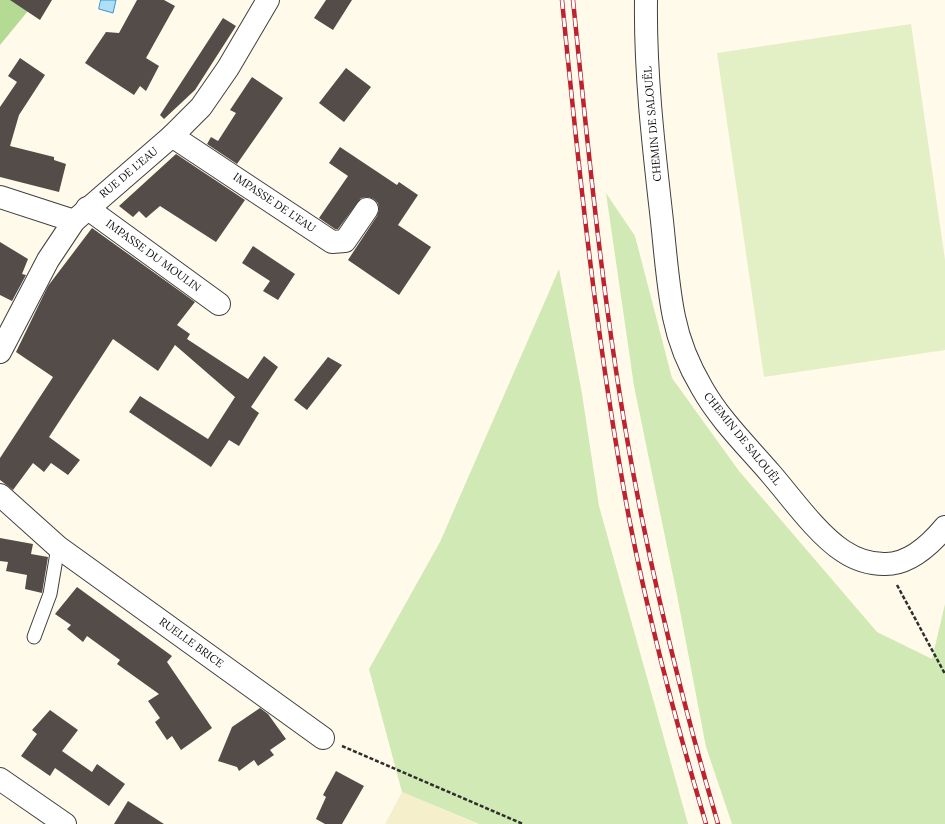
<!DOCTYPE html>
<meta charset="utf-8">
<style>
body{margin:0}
canvas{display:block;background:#fffaea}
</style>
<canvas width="945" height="824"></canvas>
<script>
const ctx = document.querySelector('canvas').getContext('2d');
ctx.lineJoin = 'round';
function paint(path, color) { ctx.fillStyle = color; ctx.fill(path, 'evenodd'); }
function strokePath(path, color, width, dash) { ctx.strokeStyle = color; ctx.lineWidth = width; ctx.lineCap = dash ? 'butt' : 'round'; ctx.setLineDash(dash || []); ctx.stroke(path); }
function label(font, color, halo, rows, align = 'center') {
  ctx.font = font + ' Lora,serif'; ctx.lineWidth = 4; ctx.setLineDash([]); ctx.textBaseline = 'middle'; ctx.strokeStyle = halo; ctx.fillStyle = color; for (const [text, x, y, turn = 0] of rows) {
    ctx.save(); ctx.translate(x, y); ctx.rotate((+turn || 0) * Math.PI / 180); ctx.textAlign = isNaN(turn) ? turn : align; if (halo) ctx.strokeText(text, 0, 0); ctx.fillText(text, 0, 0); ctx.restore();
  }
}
const farmland = new Path2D(`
 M 402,792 L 478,824 L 385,824 Z`);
const green = new Path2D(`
 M 606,193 L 635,236 L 672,378 L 739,471 L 877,632 L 932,659 L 945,604 L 945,824 L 732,824 L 706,747 L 677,595 L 634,386 Z
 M 559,269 L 582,394 L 599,506 L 688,824 L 479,824 L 402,792 L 369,669 L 440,542 Z`);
const forest = new Path2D(`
 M 0,0 L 37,0 L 0,45 Z`);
const pitch = new Path2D(`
 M 911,24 L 945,260 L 945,350 L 764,377 L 717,53 Z`);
const water = new Path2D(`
 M 101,0 L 116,0 L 113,13 L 99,9 Z`);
const building = new Path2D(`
 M 10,0 L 52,0 L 40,20 Z
 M 137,0 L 164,0 L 175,6 L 146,58 L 159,66 L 146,91 L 140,86 L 134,95 L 85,63 L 106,32 L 119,33 Z
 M 326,0 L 352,0 L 333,30 L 314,18 Z
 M 223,18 L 236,26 L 195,90 L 164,119 L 160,115 Z
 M 20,58 L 45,75 L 19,115 L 10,146 L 54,157 L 54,160 L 66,164 L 59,192 L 0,177 L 0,107 L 17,82 L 8,76 Z
 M 346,68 L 371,87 L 344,122 L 319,103 Z
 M 252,77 L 283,98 L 237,164 L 207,144 L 211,137 L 218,141 L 236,113 L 230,110 Z
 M 340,147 L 397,185 L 399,182 L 418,195 L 398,225 L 431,247 L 399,295 L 348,260 L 377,216 L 379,210 L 378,203 L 374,199 L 368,197 L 361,198 L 338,229 L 335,229 L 319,218 L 348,176 L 329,163 Z
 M 176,154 L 245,200 L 216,242 L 160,206 L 146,218 L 139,211 L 133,217 L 119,206 Z
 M 92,228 L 195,302 L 177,325 L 190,334 L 187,339 L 248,379 L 264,356 L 278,367 L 251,407 L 259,413 L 239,446 L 229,440 L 211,467 L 129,412 L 140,396 L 208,439 L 235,397 L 175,345 L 158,371 L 113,339 L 49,437 L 80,460 L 68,475 L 51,463 L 44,472 L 33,463 L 13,490 L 0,480 L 0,458 L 53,377 L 16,352 L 48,286 Z
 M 0,242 L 28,259 L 22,274 L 26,275 L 12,301 L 0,295 Z
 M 253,246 L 295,274 L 278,300 L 263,291 L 270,281 L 242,263 Z
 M 328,357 L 342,365 L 307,410 L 294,400 Z
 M 0,538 L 33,544 L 31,554 L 48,557 L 42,593 L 25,589 L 27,575 L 6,571 L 8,562 L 0,561 Z
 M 77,587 L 172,656 L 167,662 L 212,728 L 181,750 L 172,736 L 167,740 L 155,722 L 160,718 L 148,701 L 159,694 L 117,664 L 120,660 L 87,636 L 83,642 L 67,629 L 71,625 L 55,614 Z
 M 260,708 L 268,714 L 286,739 L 270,750 L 274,755 L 258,766 L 254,760 L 239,771 L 237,767 L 218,761 L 232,727 Z
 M 50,710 L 78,730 L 62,751 L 92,772 L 97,764 L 125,784 L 109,806 L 55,768 L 50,776 L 21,756 L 37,734 L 32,730 Z
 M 336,771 L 364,786 L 342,824 L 325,824 L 316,819 L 326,797 L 323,795 Z
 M 128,801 L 164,824 L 114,824 Z`);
const path = new Path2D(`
 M 897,585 L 945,674
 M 342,746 L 523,824`);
const service = new Path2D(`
 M 34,637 L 50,594 L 58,547`);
const minor = new Path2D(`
 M 646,0 C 645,70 653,142 661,212 C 665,246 667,283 674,317 C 679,342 689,366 702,388 C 720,420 747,446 771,474 C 791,497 817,534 843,551 C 855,559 870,564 884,564 C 909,565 930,545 945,527
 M 172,136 L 332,242 L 345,241 L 367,209
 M 0,197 L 74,221
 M 87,208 L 219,304
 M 0,495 L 58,547 L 323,738
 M 0,779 L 65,824`);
const tertiary = new Path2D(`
 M 0,352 L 48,260 L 74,221 L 172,136 L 201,107 L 228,68 L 268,0`);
const rail = new Path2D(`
 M 562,0 C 579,173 597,346 629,518 C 649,621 676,723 706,824
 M 573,0 C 589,158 604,316 633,472 C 655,591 684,708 718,824`);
const streetNames = [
 ["CHEMIN DE SALOUËL",653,124,-95],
 ["RUE DE L'EAU",129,173,-40],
 ["IMPASSE DE L'EAU",274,203,34],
 ["IMPASSE DU MOULIN",153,256,36],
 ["CHEMIN DE SALOUËL",742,439,51],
 ["RUELLE BRICE",191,643,36]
];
paint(farmland, '#f5f0cb');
paint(green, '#d1e9b4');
paint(forest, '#b5da93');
paint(pitch, '#e3f0c6');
paint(water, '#afdef7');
strokePath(water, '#3596cf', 1);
paint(building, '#544c48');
strokePath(service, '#3f3f3f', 15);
strokePath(minor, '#3f3f3f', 24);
strokePath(tertiary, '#3f3f3f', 24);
strokePath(path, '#2e2e2e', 2.5, [4, 2]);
strokePath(service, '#fff', 13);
strokePath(minor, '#fff', 22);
strokePath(tertiary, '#fff', 22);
strokePath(rail, '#bd232f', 4.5);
strokePath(rail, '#fff', 3, [9]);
label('11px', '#0c0c0c', '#fff', streetNames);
</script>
